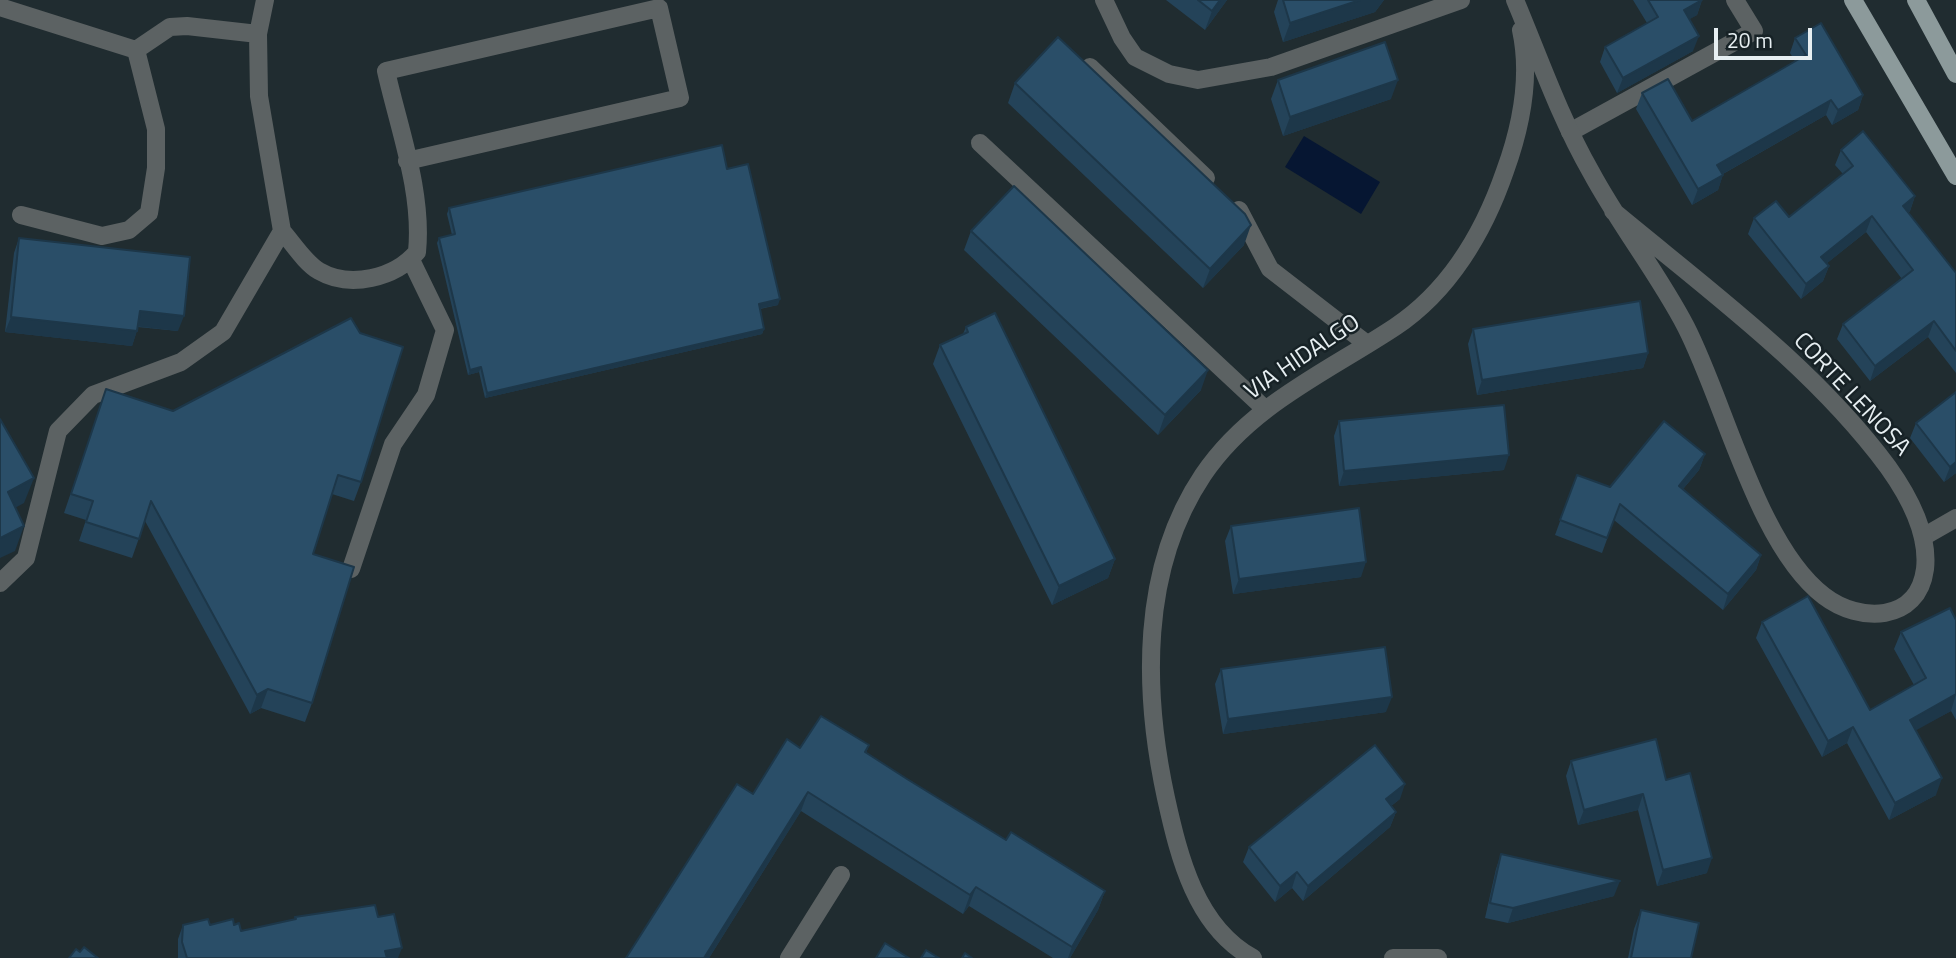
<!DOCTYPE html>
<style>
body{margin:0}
#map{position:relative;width:1956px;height:958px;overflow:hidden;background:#202c30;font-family:"Titillium Web",sans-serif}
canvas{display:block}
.scale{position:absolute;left:1714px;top:28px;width:98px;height:32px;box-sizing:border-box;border:4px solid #e7eff2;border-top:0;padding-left:9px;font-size:21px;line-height:24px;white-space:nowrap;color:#e7eff2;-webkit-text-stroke:5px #172226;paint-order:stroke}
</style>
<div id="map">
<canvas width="1956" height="958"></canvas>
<div class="scale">20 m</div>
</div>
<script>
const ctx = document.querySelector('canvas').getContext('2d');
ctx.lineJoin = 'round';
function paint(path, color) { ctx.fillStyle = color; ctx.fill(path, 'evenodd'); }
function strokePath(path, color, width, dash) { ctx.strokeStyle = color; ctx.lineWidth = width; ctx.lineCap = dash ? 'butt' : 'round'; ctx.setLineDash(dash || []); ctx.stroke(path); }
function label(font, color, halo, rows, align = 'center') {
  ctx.font = font + ' "Titillium Web",sans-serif'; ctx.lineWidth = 5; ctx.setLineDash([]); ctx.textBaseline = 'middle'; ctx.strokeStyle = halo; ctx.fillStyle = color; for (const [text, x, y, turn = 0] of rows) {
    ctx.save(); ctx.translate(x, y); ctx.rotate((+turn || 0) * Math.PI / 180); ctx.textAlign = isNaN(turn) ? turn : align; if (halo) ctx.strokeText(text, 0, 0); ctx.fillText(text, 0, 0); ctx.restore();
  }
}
const water = new Path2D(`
 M 1304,136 L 1380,182 L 1361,214 L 1285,167 Z`);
const lane = new Path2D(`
 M 1104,0 L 1122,38 L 1135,57 L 1169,74 L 1198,80 L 1271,67 L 1461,0
 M 0,7 L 136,50
 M 136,50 L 170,27 L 187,26 L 258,34 L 265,0
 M 1570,132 L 1754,31 L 1735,0
 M 21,215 L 102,236 L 129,230 L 149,213 L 156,168 L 156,129 L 136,50
 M 282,231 C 292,242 305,263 319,271 C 350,289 395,278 417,252 C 423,192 399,129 386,71 L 659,8 L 680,98 L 407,161
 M 1923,537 L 1956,518
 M 351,569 L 393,444 L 426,395 L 445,330 L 411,260
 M 0,583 L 26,558 L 58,431 L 93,395 L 181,362 L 223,332 L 282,231 L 259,96 L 258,34`);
const street = new Path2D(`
 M 1515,0 C 1539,57 1560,118 1591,172 C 1620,226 1658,273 1686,327 C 1725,403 1758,546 1824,596 C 1859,623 1918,623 1925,569 C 1929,533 1908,495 1888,467 C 1814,367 1708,290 1613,211
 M 1090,67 L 1206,178
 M 980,143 L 1265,409
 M 1239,210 L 1270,269 L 1367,344
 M 789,958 L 841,875
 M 1253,958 C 1196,927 1179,857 1166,798 C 1143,692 1140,569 1203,475 C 1250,405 1327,372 1395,327 C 1449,291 1484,232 1505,171 C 1521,127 1531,76 1521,30
 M 1393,958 L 1438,958`);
const primary = new Path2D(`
 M 1853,0 L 1956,176
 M 1916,0 L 1956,74`);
const wall = new Path2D(`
 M 1166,0 L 1227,0 L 1205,30 Z
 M 1278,0 L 1384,0 L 1375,12 L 1283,42 L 1274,12 Z
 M 1633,0 L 1702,0 L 1697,15 L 1689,19 L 1693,51 L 1617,93 L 1600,62 L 1605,47 L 1647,23 Z
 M 1795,38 L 1863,95 L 1858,110 L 1832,125 L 1826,115 L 1723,174 L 1718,190 L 1692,205 L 1636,109 L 1642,93 L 1692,121 L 1795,61 L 1790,53 Z
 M 1278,80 L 1391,99 L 1283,136 L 1271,99 Z
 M 1015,83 L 1244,245 L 1203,288 L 1008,103 Z
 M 1841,150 L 1915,196 L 1910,211 L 1908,213 L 1956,273 L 1956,373 L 1928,337 L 1870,381 L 1837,339 L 1843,324 L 1902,279 L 1866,232 L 1827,263 L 1829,266 L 1823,281 L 1801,299 L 1748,234 L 1754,218 L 1789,217 L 1843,174 L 1835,165 Z
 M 727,169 L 778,305 L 760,309 L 764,329 L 762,334 L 485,398 L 479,372 L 468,375 L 437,243 L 439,238 L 452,235 L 447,214 L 449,208 Z
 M 971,231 L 1201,390 L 1158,435 L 964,250 Z
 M 19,238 L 178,331 L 138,327 L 132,346 L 5,332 L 14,253 Z
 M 966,327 L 1115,559 L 1108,578 L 1052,605 L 933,364 L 940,345 L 963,334 Z
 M 1473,329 L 1648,353 L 1643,368 L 1477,395 L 1468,344 Z
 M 106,389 L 361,482 L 354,501 L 332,494 L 313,554 L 312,703 L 305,722 L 261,708 L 250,714 L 145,521 L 132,558 L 79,541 L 86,520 L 64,513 Z
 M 1339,421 L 1504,470 L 1339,486 L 1334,436 Z
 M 1916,423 L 1956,473 L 1944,482 L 1910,438 Z
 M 1705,454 L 1699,470 L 1683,489 L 1761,555 L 1756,570 L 1723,610 L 1614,520 L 1602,553 L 1555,535 L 1577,475 L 1610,487 Z
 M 1231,526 L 1361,577 L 1233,594 L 1225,541 Z
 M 1956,620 L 1956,720 L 1951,711 L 1915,730 L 1936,795 L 1889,820 L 1847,743 L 1822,757 L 1756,638 L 1762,622 L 1870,710 L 1914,685 L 1894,649 L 1901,632 Z
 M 1221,669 L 1386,712 L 1223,734 L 1215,684 Z
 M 869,745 L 866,753 L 1006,840 L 1105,891 L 1098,910 L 1070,958 L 1053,958 L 969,906 L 963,914 L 801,811 L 709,958 L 626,958 L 753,794 L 800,748 Z
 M 1571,761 L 1666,780 L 1707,873 L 1657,886 L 1638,810 L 1578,825 L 1566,776 Z
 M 1400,799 L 1391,806 L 1396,812 L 1390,827 L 1303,901 L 1292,888 L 1275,902 L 1243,862 L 1249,847 Z
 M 1501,854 L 1614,896 L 1508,923 L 1485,918 L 1496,869 Z
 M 1641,910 L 1691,958 L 1628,958 L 1634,929 Z
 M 295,917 L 378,917 L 398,958 L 178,958 L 178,939 L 183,925 L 234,925 L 241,931 L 294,920 Z`);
const shadedWall = new Path2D(`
 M 1220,0 L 1227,0 L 1205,30 L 1212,11 Z
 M 1360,0 L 1384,0 L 1375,12 L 1283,42 L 1290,23 Z
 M 1702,0 L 1697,15 L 1678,26 L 1684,10 Z
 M 1699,36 L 1693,51 L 1617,93 L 1623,78 Z
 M 1398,80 L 1391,99 L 1283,136 L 1290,117 Z
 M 1863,95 L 1858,110 L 1832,125 L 1838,110 Z
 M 1831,100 L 1826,115 L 1712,180 L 1717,165 Z
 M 1723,175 L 1718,190 L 1692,205 L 1698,189 Z
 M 1915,196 L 1910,211 L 1897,222 L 1903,206 Z
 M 1872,216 L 1866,232 L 1816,272 L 1821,257 Z
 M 1251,225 L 1244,245 L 1203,288 L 1210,269 Z
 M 1829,266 L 1823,281 L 1801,299 L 1806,284 Z
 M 780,299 L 778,305 L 757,309 L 759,304 Z
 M 140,311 L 184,316 L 178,331 L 134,326 Z
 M 11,317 L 137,331 L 132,346 L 5,332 Z
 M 1934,321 L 1928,337 L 1870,381 L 1875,366 Z
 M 764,329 L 762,334 L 485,398 L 487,393 Z
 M 1648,353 L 1643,368 L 1477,395 L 1482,380 Z
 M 481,367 L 479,372 L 468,375 L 470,370 Z
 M 1208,370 L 1201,390 L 1158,435 L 1165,415 Z
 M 1705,454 L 1699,470 L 1673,501 L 1679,486 Z
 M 1509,455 L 1504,470 L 1339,486 L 1344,471 Z
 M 1956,462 L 1956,473 L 1944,482 L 1950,467 Z
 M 34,478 L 24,503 L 0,516 L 8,492 Z
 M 24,526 L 15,551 L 0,558 L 0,538 Z
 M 1761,555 L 1756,570 L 1723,610 L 1728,594 Z
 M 1115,559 L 1108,578 L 1052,605 L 1059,586 Z
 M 1366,562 L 1361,577 L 1233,594 L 1239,579 Z
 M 268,689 L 261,708 L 250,714 L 257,695 Z
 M 1956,694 L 1951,711 L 1904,737 L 1910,720 Z
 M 1392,697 L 1386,712 L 1223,734 L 1228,719 Z
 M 1853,727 L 1847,743 L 1822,757 L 1828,741 Z
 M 1942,778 L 1936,795 L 1889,820 L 1895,803 Z
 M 1405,784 L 1400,799 L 1381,814 L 1386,799 Z
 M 808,792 L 801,811 L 709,958 L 704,958 Z
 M 1643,794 L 1638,810 L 1578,825 L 1584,810 Z
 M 1396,812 L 1390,827 L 1303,901 L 1308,886 Z
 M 1712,858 L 1707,873 L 1657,886 L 1663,870 Z
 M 1297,872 L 1292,888 L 1275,902 L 1280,886 Z
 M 1620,881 L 1614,896 L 1508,923 L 1513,908 Z
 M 976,887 L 969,906 L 963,914 L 970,895 Z
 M 1105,891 L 1098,910 L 1070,958 L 1068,958 L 1072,947 Z
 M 402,948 L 398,958 L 382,958 L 385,951 Z`);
const building = new Path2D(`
 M 1198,0 L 1220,0 L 1212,11 Z
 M 1283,0 L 1360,0 L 1290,23 Z
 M 1648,0 L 1702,0 L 1684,10 L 1699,36 L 1623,78 L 1605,47 L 1658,17 Z
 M 1821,23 L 1863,95 L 1838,110 L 1831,100 L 1717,165 L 1723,175 L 1698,189 L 1642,93 L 1668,79 L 1692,121 L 1806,55 L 1795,38 Z
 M 1058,37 L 1245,214 L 1251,225 L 1210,269 L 1015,83 Z
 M 1385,42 L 1398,80 L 1290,117 L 1278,80 Z
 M 1863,131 L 1915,196 L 1903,206 L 1956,273 L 1956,351 L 1934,321 L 1875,366 L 1843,324 L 1913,270 L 1872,216 L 1821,257 L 1829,266 L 1806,284 L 1754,218 L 1776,201 L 1789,217 L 1853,166 L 1841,150 Z
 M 722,145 L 727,169 L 748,164 L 780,299 L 759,304 L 764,329 L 487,393 L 481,367 L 470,370 L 439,238 L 455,234 L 449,208 Z
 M 1014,186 L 1208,370 L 1165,415 L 971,231 Z
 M 19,238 L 190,257 L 184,316 L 140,311 L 137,331 L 11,317 Z
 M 1640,301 L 1648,353 L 1482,380 L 1473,329 Z
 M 995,313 L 1115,559 L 1059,586 L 940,345 L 968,332 L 966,327 Z
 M 351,318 L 360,333 L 403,347 L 361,482 L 338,475 L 313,554 L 354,567 L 312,703 L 268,689 L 257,695 L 151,501 L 139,539 L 86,522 L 93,501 L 71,494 L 106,389 L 173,411 Z
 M 1956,392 L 1956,462 L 1950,467 L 1916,423 Z
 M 1504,405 L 1509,455 L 1344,471 L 1339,421 Z
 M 0,419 L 34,478 L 8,492 L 24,526 L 0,538 Z
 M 1664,421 L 1705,454 L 1679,486 L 1761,555 L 1728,594 L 1620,504 L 1607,538 L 1560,520 L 1577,475 L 1610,487 Z
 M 1359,508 L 1366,562 L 1239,579 L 1231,526 Z
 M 1808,596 L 1870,710 L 1926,678 L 1901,632 L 1950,608 L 1956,620 L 1956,694 L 1910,720 L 1942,778 L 1895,803 L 1853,727 L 1828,741 L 1762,622 Z
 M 1385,647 L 1392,697 L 1228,719 L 1221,669 Z
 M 821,716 L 869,745 L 865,752 L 907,779 L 1006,840 L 1011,832 L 1105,891 L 1072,947 L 976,887 L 970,895 L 808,792 L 704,958 L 626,958 L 737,784 L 753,794 L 787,739 L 800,748 Z
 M 1656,739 L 1666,780 L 1690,773 L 1712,858 L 1663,870 L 1643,794 L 1584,810 L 1571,761 Z
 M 1375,745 L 1405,784 L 1386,799 L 1396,812 L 1308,886 L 1297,872 L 1280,886 L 1249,847 Z
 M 1501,854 L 1620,881 L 1513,908 L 1490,903 Z
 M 375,905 L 378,917 L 394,914 L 402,948 L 385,951 L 387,958 L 187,958 L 182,942 L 183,925 L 208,919 L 210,925 L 233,919 L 234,925 L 239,923 L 241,931 L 296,919 L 295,917 Z
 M 1641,910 L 1699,923 L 1691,958 L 1631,958 Z
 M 885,943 L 909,958 L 876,958 Z
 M 84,947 L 98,958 L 69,958 L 76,949 L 80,952 Z
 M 926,950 L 939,958 L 921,958 Z
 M 965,953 L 972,958 L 962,958 Z`);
const streetNames = [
 ["VIA HIDALGO",1303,358,-34],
 ["CORTE LENOSA",1851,395,47]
];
paint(water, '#061632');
strokePath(lane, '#5c6263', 18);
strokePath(street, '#5c6263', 18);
strokePath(primary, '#8c9a9b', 18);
paint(wall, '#244359');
paint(shadedWall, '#1d3749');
paint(building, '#2a4e68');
strokePath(building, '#1d3749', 2);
label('24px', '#e7eff2', '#172226', streetNames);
</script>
